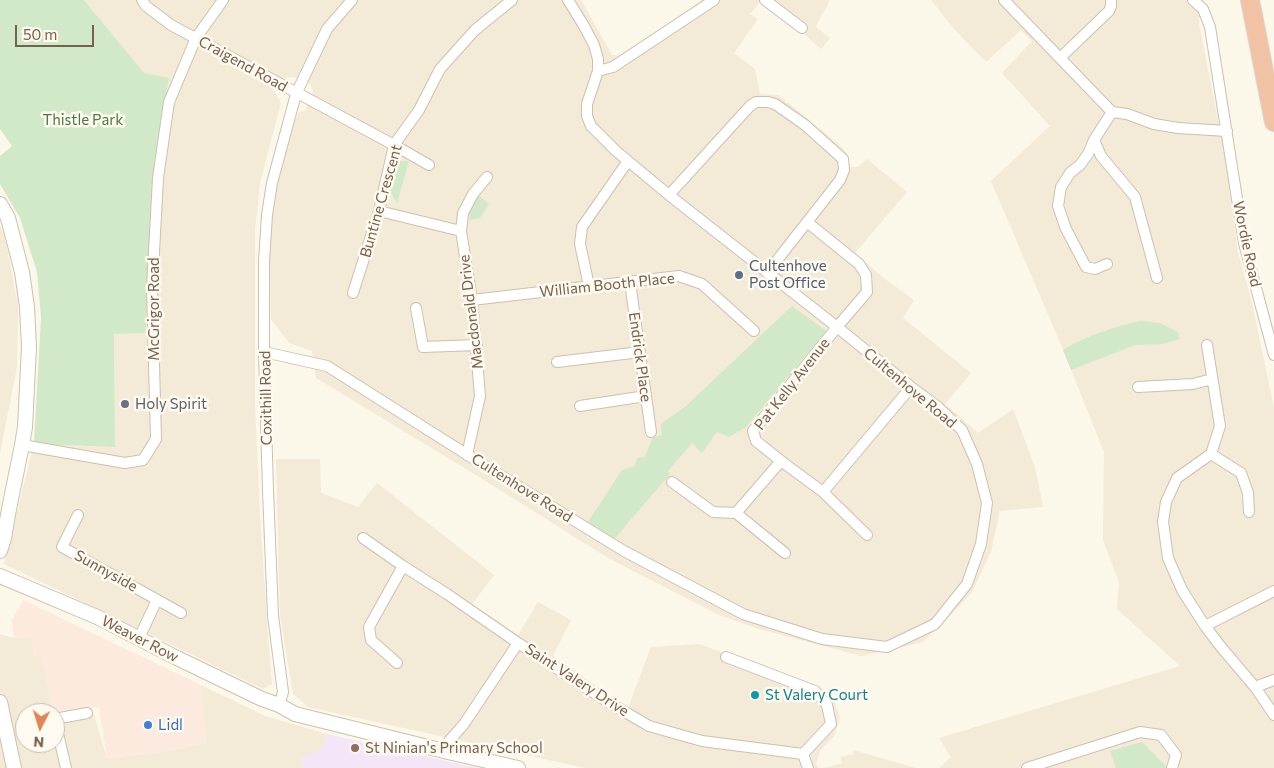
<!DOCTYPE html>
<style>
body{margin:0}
#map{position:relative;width:1274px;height:768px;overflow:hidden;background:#fbf7e9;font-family:Commissioner,sans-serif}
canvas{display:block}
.north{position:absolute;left:15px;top:703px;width:50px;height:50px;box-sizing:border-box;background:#fefaef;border:1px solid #c7bdaf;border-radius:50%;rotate:185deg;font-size:14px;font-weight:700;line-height:20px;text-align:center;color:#75614e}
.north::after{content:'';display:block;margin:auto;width:18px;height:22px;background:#de8656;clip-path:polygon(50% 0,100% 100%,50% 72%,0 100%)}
.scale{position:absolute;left:15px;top:25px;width:79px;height:22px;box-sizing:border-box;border:2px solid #75614e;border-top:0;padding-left:6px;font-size:15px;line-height:18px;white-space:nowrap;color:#75614e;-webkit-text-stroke:4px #fefaef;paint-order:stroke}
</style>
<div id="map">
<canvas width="1274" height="768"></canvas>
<div class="north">N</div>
<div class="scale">50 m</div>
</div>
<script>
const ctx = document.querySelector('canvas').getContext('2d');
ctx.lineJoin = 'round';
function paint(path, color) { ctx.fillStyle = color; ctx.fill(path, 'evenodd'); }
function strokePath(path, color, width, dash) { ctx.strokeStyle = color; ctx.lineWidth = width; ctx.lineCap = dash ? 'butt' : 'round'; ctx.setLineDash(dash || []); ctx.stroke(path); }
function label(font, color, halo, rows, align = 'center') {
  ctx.font = font + ' Commissioner,sans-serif'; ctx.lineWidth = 5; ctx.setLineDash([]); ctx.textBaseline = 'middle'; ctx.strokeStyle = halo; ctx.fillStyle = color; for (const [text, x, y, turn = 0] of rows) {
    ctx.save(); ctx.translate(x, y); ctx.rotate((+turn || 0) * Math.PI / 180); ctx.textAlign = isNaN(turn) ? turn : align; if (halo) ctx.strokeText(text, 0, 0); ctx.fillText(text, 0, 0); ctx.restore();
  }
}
const residential = new Path2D(`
 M 84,0 L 581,0 L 612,55 L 623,56 L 702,0 L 762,0 L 750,14 L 758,19 L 734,53 L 755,69 L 760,94 L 778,95 L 830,137 L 839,144 L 849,157 L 849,167 L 858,167 L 867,159 L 907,192 L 855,253 L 885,279 L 914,300 L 903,318 L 971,373 L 945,404 L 978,433 L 1013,409 L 1035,467 L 1043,507 L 999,511 L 999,515 L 991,552 L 971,594 L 923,642 L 861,656 L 759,629 L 719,615 L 608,558 L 476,475 L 316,378 L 312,351 L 289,343 L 271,319 L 270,253 L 274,192 L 288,137 L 299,112 L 305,111 L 313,91 L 310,84 L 294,77 L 283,78 L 274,90 L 281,103 L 260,183 L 255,230 L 255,405 L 260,515 L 267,624 L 272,684 L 263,689 L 4,564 L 34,444 L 115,447 L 114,334 L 146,333 L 152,181 L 169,78 L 144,74 Z
 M 766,0 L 829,0 L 828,5 L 819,20 L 816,27 L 830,38 L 821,49 Z
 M 931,0 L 1200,0 L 1199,23 L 1225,157 L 1238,252 L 1252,303 L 1274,408 L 1274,768 L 939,768 L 951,757 L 939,738 L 1180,666 L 1117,609 L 1119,582 L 1103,540 L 1104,452 L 1062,347 L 991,181 L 1050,126 L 1002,73 L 1032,41 L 1021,30 L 986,62 L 955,30 Z
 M 0,226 L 5,237 L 18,306 L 17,367 L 0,453 Z
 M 276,459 L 320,459 L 321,493 L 358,507 L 377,483 L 494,575 L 472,604 L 518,635 L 538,602 L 571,620 L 553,656 L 628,708 L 651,647 L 700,644 L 813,688 L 833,698 L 840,718 L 834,736 L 820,751 L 816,764 L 819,768 L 585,768 L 308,707 L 293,694 L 280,614 Z
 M 0,634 L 14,638 L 31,638 L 42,656 L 53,712 L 92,708 L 107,758 L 156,753 L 206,743 L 201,685 L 265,716 L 327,734 L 325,744 L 319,752 L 301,758 L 304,767 L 302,768 L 0,768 ZM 25,713 L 55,713 L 55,743 L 25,743 Z
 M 854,750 L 915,768 L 824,768 L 842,763 L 840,757 L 853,754 Z`);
const commercial = new Path2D(`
 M 23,600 L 201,685 L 206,743 L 156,753 L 107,758 L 99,707 L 53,712 L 42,656 L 34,657 L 31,638 L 14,638 L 12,620 Z`);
const education = new Path2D(`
 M 327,734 L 477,768 L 302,768 L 304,767 L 301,758 L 319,751 L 325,744 Z`);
const green = new Path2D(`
 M 0,0 L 84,0 L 144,73 L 169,78 L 152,181 L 146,333 L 114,334 L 115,447 L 34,444 L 41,317 L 37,272 L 20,218 L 0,184 L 0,156 L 12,146 L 0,129 Z
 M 395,161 L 409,161 L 397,203 L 388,188 Z
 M 478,195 L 489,204 L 480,218 L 470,220 C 468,210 473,203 478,195 Z
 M 792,306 L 826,331 L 746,427 L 729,437 L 717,432 L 702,453 L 692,443 L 668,471 L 670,474 L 615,538 L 588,522 L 622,470 L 635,466 L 637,458 L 645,457 L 653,437 L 662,435 L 661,424 L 686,406 Z
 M 1141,321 L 1160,323 L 1178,332 L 1180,339 L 1163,344 L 1136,345 L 1094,361 L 1071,370 L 1063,350 C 1087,335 1114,327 1141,321 Z
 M 1142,742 L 1168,768 L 1116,768 L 1110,751 Z`);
const street = new Path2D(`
 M 142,0 L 146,6 L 171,25 L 394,145 L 429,165
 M 765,0 L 802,28
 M 1004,0 L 1112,112
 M 1193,0 L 1203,9 L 1210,27 L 1244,243 L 1274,355
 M 1060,58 L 1109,11 L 1111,6 L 1111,0
 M 598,71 L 613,67 L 714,0
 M 1094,140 L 1088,154 L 1080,165 L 1070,173 L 1061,187 L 1058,206 L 1066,229 L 1086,267 L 1095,269 L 1107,264
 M 669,195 L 750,106 L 756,102 L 768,102 L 775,104 L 805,125 L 843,159 L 844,170 L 840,180 L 767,273
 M 379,211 L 461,231
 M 1157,278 L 1135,197 L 1101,156 L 1094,140 L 1112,112 L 1127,114 L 1154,124 L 1178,128 L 1227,131
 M 630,282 L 651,432
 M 589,286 L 580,244 L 582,227 L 628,161
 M 353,293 L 379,211 L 394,145 L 419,110 L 440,69 L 475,30 L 512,0
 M 472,300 L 679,276 L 702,284 L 754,331
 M 416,308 L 423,347 L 477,345
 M 1207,345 L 1220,426 L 1211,454 L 1177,478 L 1166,502 L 1163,522 L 1168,558 L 1182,590 L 1205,626 L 1221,647 L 1255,687 L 1274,715
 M 264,352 L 327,366 L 474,459 L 624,551 L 743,614 L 822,639 L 887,647 L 935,624 L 967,584 L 981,544 L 987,503 L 977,464 L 962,430 L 938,407 L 911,387 L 837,327 L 669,195 L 616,151 L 591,126 L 587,116 L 587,104 L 598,71 L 598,59 L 594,45 L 584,26 L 568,0
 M 557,362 L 640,352
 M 1138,387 L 1193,384 L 1212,379
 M 580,406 L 646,396
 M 22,445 L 125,463 L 143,460 L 156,439 L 152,289 L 158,178 L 169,102 L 196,38 L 223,0
 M 1211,454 L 1241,473 L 1248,493 L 1249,512
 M 467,455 L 480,396 L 472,300 L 461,231 L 463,213 L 473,194 L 487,177
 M 781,461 L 756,441 L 753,431 L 837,327 L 867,292 L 866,275 L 859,264 L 807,222
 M 672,482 L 713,512 L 736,513 L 785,553
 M 823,492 L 911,387
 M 736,513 L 781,461 L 823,492 L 867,535
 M 78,515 L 62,547 L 181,613
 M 363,538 L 403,566 L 447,594 L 518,643 L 608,702 L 649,726 L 702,741 L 803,754 L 808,768
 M 1205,626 L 1274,591
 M 139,638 L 157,600
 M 726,657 L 815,691 L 827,705 L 831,724 L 803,754
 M 397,663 L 371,640 L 369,627 L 403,566
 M 1255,687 L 1274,680
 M 279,705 L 283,692 L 273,616 L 268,490 L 264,352 L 264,261 L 267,215 L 272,183 L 296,94 L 327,29 L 352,0
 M 448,752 L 449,741 L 464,724 L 518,643
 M 66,768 L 57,729 L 57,722 L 60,718 L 87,713
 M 1027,768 L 1140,732 L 1161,735 L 1176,755 L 1172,768`);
const secondary = new Path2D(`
 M 0,204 L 8,218 L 22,272 L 27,307 L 29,347 L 25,427 L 22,445 L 9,509 L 4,538 L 0,551
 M 0,576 L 97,617 L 177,658 L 262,699 L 279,705 L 295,714 L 448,752 L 518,768
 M 0,702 L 14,768`);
const highway = new Path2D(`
 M 1250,0 L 1274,122`);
const markers = [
 [739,275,5,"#5c6f8a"],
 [125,404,5,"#6b7280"],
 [755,695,5,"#0f9aa8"],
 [148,725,5,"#3f7fe0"],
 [355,748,5,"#8d6e63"]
];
const streetNames = [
 ["Craigend Road",243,64,29],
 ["Buntine Crescent",381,201,-74],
 ["Wordie Road",1247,244,78],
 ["William Booth Place",607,285,-6],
 ["McGrigor Road",154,309,-90],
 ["Macdonald Drive",471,312,-97],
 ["Endrick Place",640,357,82],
 ["Pat Kelly Avenue",792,384,-52],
 ["Cultenhove Road",910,388,40],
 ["Coxithill Road",266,398,-91],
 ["Cultenhove Road",522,488,32],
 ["Sunnyside",106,571,29],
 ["Weaver Row",140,639,27],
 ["Saint Valery Drive",577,680,33]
];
const parkNames = [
 ["Thistle Park",83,120]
];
const serviceNames = [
 ["Cultenhove",749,266],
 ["Post Office",749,283]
];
const worshipNames = [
 ["Holy Spirit",135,404]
];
const cultureNames = [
 ["St Valery Court",765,695]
];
const shopNames = [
 ["Lidl",158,725]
];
const educationNames = [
 ["St Ninian's Primary School",365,748]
];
paint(residential, '#f3ead8');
paint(commercial, '#fbeadd');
paint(education, '#f4e5f8');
paint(green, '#d1e9c8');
strokePath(street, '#cdc0af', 12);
strokePath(secondary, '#d0c1ad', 16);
strokePath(highway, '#dbd6d1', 20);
strokePath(street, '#fff', 10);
strokePath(secondary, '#fff', 14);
strokePath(highway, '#f2c2a4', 18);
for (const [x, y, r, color] of markers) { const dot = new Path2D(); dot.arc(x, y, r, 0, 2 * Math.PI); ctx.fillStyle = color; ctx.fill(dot); strokePath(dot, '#fefaef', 2); }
label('15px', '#75614e', '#fefaef', streetNames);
label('15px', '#4e7946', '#fefaef', parkNames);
label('15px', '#4e5e75', '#fefaef', serviceNames, 'left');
label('15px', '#5b616d', '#fefaef', worshipNames, 'left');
label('15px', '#0d838f', '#fefaef', cultureNames, 'left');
label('15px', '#366cbe', '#fefaef', shopNames, 'left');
label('15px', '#785e54', '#fefaef', educationNames, 'left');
</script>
